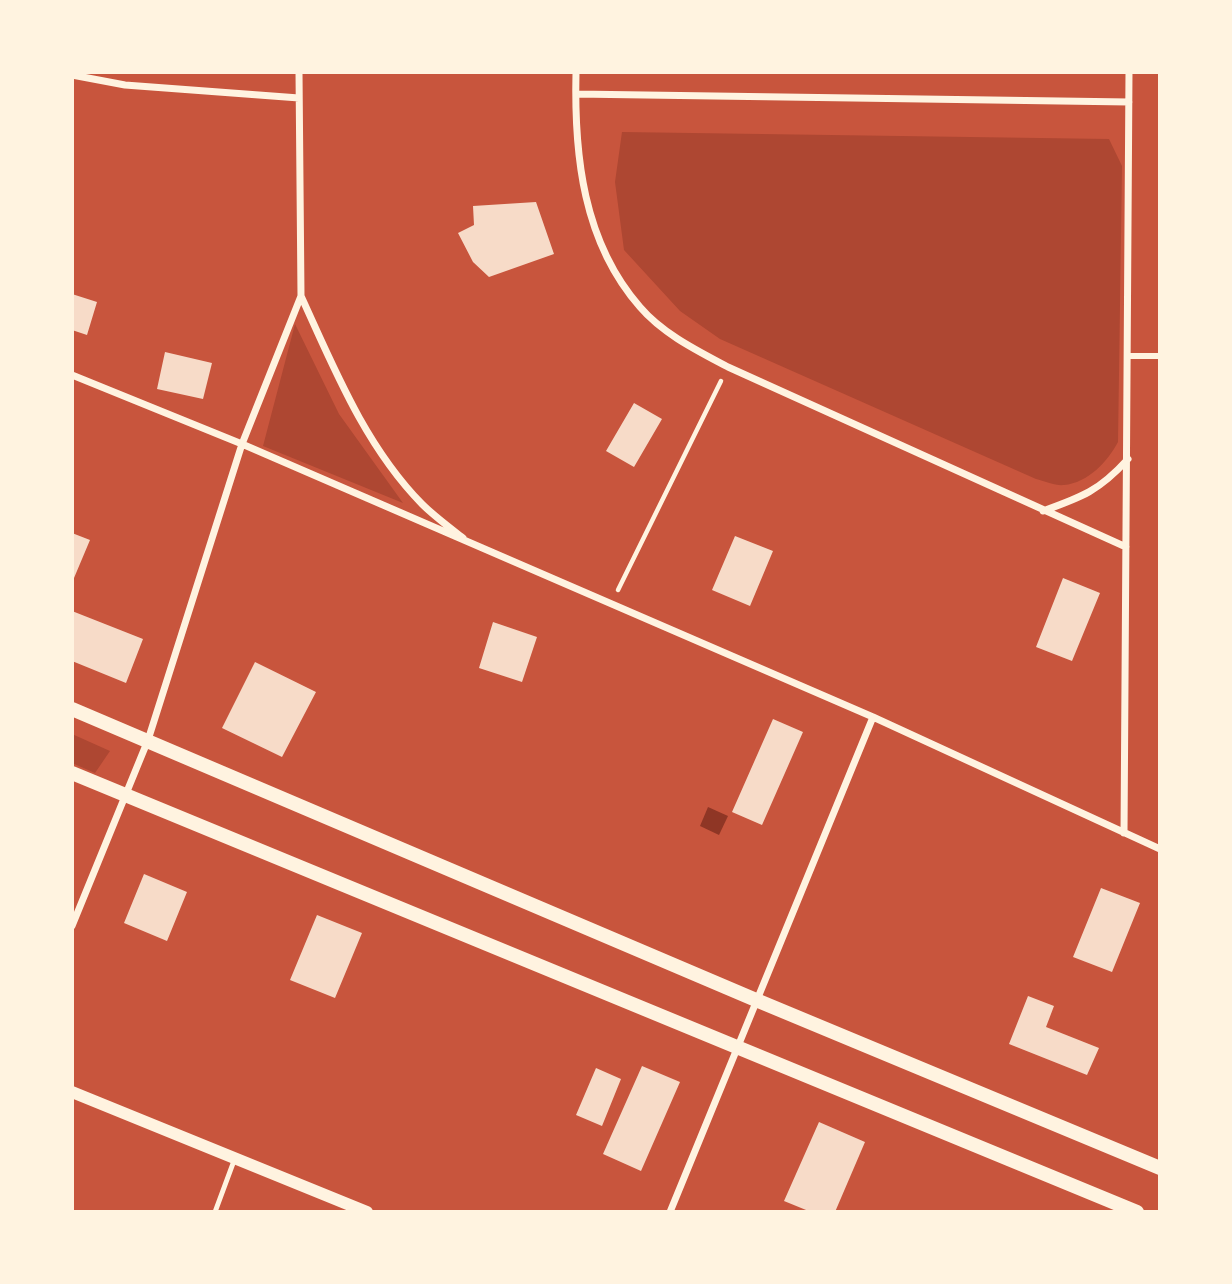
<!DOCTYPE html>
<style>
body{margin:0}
#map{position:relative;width:1232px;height:1284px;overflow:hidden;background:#c8553d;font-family:Quicksand,sans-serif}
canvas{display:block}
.frame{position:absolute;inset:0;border:74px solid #fff3e0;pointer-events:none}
</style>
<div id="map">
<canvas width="1232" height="1284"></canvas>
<div class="frame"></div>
</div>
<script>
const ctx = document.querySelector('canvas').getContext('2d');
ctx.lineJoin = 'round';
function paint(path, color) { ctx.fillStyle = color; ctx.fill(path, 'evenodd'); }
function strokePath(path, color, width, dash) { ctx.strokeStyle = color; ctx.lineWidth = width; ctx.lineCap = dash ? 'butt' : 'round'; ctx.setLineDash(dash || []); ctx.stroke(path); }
const green = new Path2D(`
 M 622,132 L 1109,139 L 1122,166 L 1118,442 C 1108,461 1088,483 1064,485 C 1056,486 1044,481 1036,479 L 720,339 L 680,311 L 624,250 L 615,182 Z
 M 295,324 L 339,414 L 403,503 L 263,446 Z
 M 72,734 L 110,751 L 95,773 L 72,763 Z`);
const water = new Path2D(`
 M 708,807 L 728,816 L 719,835 L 700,826 Z`);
const building = new Path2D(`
 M 536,202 L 554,254 L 489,277 L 473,262 L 458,233 L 474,225 L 473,206 Z
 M 72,294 L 97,302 L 87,335 L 72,330 Z
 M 165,352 L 212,363 L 203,399 L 157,389 Z
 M 634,403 L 662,419 L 634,467 L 606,451 Z
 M 72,533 L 90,540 L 74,578 L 72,577 Z
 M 735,536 L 773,551 L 750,606 L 712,590 Z
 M 1063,578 L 1100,593 L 1072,661 L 1036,647 Z
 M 72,611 L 143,639 L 126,683 L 72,661 Z
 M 493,622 L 537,637 L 522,682 L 479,668 Z
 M 255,662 L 316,692 L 282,757 L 222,728 Z
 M 773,719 L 803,732 L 762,825 L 732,812 Z
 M 144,874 L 187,892 L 167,941 L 124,923 Z
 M 1101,888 L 1140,903 L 1112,972 L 1073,957 Z
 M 317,915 L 362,933 L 335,998 L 290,980 Z
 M 1028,996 L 1054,1006 L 1046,1027 L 1099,1048 L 1087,1075 L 1009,1044 Z
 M 642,1066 L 680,1082 L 641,1171 L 603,1154 Z
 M 596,1068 L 621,1079 L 602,1126 L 576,1115 Z
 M 819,1122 L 865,1142 L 835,1212 L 811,1212 L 784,1201 Z`);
const path = new Path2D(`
 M 618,590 L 721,381`);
const service = new Path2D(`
 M 215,1212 L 235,1158`);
const pedestrian = new Path2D(`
 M 1128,356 L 1160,356`);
const minor = new Path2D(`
 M 576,72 C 574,155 583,242 640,307 C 663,334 698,351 728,367 L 1126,547
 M 72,75 L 125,85 L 299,98
 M 576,94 L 1129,102
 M 301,296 C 334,368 365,446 422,504 C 434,516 449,527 463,538
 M 72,375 L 242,444 L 873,717 L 1160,849
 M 1043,511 C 1082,497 1099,491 1128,459
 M 1124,833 L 1129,72
 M 72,926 L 148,740 L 242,444 L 301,296 L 299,72
 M 670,1212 L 873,717`);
const tertiary = new Path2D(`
 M 72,1092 L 367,1212`);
const secondary = new Path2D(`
 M 72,709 L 756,1000 L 1160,1168
 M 72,773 L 1137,1212`);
paint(green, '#ae4732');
paint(water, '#8f3625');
paint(building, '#f7dbc8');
strokePath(path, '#fff3e0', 4.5);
strokePath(service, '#fff3e0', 5);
strokePath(pedestrian, '#fff3e0', 6);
strokePath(minor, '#fff3e0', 7);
strokePath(tertiary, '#fff3e0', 12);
strokePath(secondary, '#fff3e0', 14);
</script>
